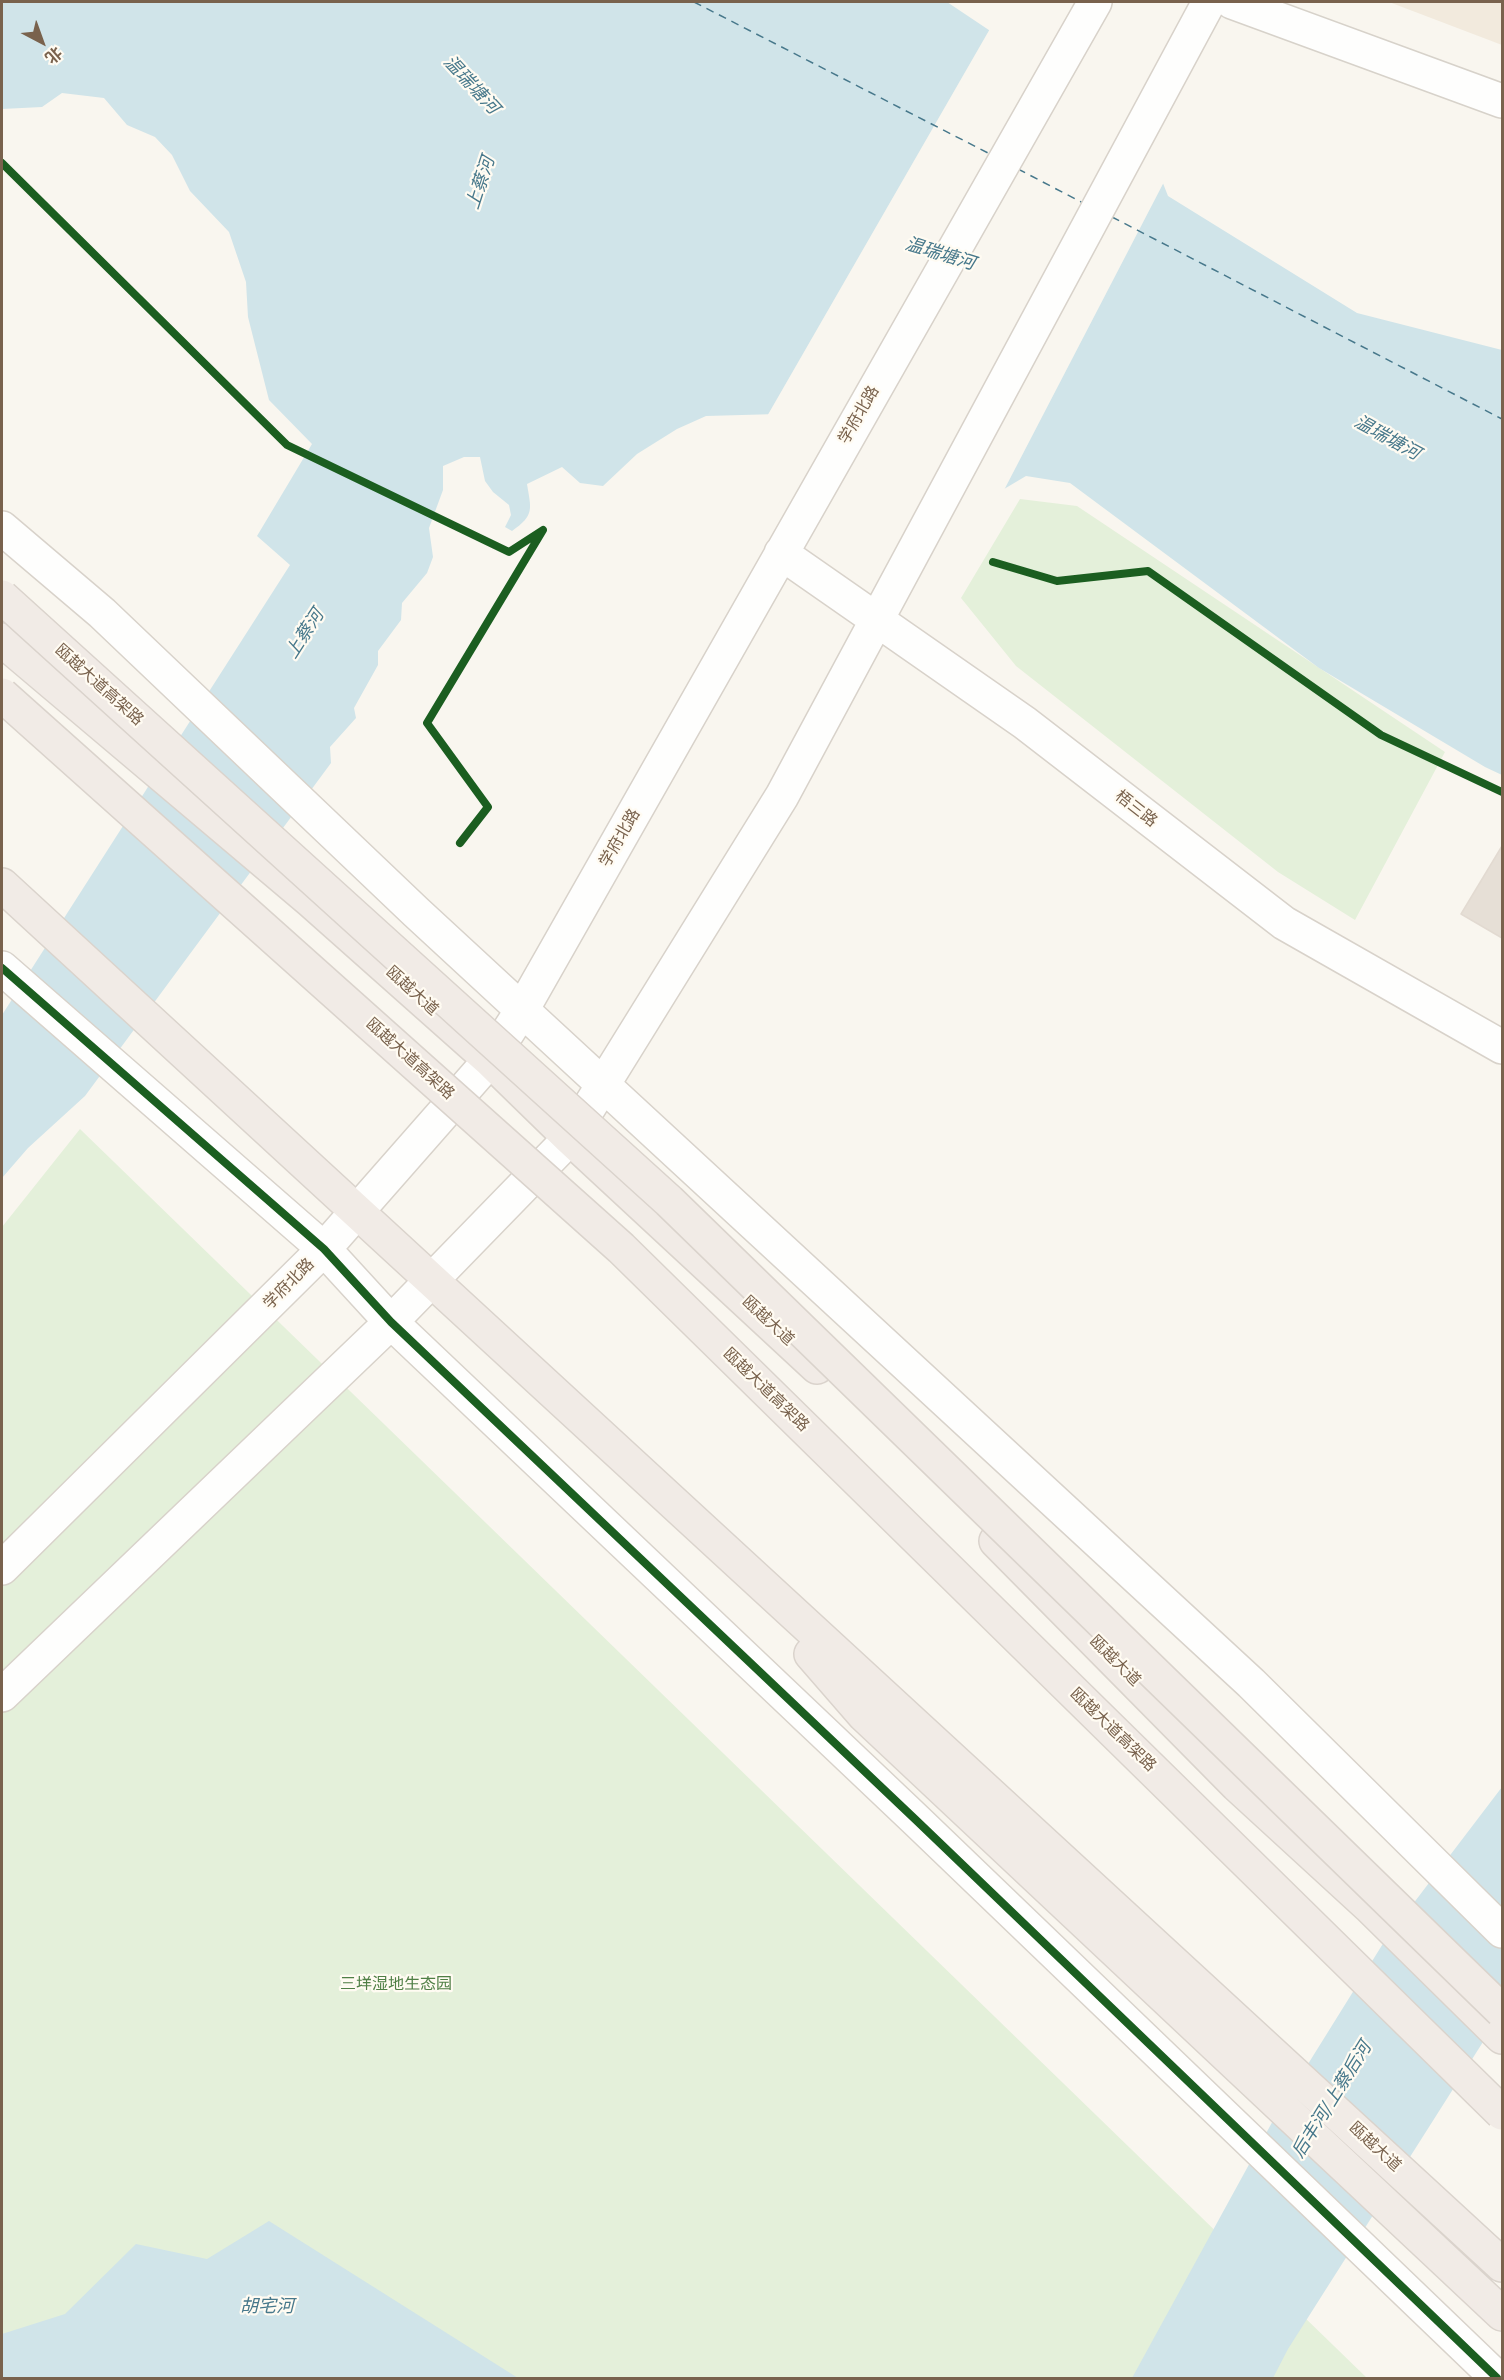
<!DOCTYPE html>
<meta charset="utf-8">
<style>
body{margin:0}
#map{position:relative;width:1504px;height:2380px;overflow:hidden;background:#f9f6ef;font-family:"IBM Plex Sans","Noto Sans SC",sans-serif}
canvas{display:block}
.frame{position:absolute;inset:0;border:3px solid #79624d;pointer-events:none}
.north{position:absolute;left:12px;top:12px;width:60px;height:60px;-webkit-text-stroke:4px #fffbf2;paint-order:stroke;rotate:139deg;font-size:16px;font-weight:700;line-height:24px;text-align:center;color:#79624d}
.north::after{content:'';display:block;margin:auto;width:21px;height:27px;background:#79624d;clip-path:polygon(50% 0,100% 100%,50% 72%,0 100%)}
</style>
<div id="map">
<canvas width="1504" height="2380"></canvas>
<div class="frame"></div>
<div class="north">北</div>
</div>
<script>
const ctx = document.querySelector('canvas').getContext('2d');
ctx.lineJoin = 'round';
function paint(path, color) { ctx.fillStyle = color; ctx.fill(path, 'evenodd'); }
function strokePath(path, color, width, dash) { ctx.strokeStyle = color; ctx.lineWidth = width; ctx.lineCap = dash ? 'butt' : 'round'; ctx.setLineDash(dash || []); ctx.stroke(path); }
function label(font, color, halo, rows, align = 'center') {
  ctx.font = font + ' "IBM Plex Sans","Noto Sans SC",sans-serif'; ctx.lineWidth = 4.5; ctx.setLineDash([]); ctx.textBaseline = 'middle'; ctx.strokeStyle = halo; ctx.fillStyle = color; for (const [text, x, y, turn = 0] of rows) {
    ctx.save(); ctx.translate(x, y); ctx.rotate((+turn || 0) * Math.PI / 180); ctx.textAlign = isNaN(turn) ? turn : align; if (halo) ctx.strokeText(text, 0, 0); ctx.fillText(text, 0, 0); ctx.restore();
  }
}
const residential = new Path2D(`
 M 1389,2 L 1502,2 L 1502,45 Z`);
const green = new Path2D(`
 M 1020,499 L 1077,506 L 1445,752 L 1355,920 L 1278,872 L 1016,666 L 961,598 Z
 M 80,1129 L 1367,2378 L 2,2378 L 2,1227 Z`);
const water = new Path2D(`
 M 2,2 L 947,2 L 1128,123 L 1157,168 L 1168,196 L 1357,313 L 1502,350 L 1502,775 L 1485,767 L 1319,668 L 1070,483 L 1026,476 L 994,495 L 778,414 L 706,416 L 677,429 L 637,454 L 603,486 L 580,483 L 562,467 L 527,484 C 531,509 535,515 512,531 L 505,527 L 511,515 L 509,505 L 493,492 L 485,481 L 480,457 L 464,457 L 443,466 L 443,490 L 429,528 L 433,557 L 427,573 L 402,603 L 401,620 L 378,651 L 378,665 L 354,708 L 356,718 L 330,747 L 331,763 L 85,1096 L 28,1148 L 2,1178 L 2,1015 L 290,565 L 257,536 L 312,444 L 269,400 L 248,317 L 246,282 L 229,232 L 190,191 L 172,155 L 155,137 L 127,125 L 104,98 L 62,93 L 42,107 L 2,109 Z
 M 1502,1787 L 1502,2012 L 1288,2349 L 1273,2378 L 1132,2378 L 1275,2117 L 1384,1942 Z
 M 269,2221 L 518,2378 L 2,2378 L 2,2334 L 65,2314 L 136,2244 L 207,2259 Z`);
const pier = new Path2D(`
 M 991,27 L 1130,120 L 1147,137 L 1165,180 L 1002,494 L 978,513 L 959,513 L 940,510 L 777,417 L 766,418 Z`);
const ferry = new Path2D(`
 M 694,2 L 990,154
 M 1018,169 L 1083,203
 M 1112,217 L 1502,419`);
const building = new Path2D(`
 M 1502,846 L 1502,938 L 1461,914 Z`);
const street = new Path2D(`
 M 1232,2 L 1502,101`);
const secondary = new Path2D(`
 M 2,528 L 102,613 L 416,912 L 1251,1683 L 1502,1931
 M 781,553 L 1025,723 L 1284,923 L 1502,1047
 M 2,968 L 324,1249 L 391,1322 L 917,1821 L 1497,2378
 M 2,1568 L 324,1249 L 490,1060 L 522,1010 L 1095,2
 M 2,1695 L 391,1322 L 570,1138 L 782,796 L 1209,2`);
const highway = new Path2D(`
 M 2,640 L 311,901 L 490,1060 L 570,1138 L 817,1367
 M 2,885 L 1502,2265
 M 996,1541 L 1237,1785 L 1369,1906 L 1502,2037
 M 811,1654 L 864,1715 L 1502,2314`);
const highwayBridge = new Path2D(`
 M 2,597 L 669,1201 L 1502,2011
 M 2,695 L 621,1248 L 1502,2113`);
const cycleway = new Path2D(`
 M 2,163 L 287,445 L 509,552 L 543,530 L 427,723 L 488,807 L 460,843
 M 993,562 L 1057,581 L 1148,571 L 1381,735 L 1502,792
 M 2,968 L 324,1249 L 391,1322 L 917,1821 L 1497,2378`);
const streetNames = [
 ["学府北路",859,415,-60],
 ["瓯越大道高架路",99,685,42],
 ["梧三路",1136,809,38],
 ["学府北路",620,838,-60],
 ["瓯越大道",412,991,42],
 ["瓯越大道高架路",410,1059,42],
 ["学府北路",289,1284,-45],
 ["瓯越大道",768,1321,43],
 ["瓯越大道高架路",766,1390,44],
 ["瓯越大道",1115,1661,45],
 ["瓯越大道高架路",1113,1730,44],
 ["瓯越大道",1375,2147,43]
];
const parkNames = [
 ["三垟湿地生态园",396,1984]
];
const waterNames = [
 ["温瑞塘河",471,85,47],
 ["上蔡河",481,183,-72],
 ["温瑞塘河",940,254,17],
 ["温瑞塘河",1387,438,29],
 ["上蔡河",305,634,-57],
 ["后丰河/上蔡后河",1332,2100,-58],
 ["胡宅河",267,2307]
];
paint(residential, '#f2eadd');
paint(green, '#e4f0da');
paint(water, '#d0e4e9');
paint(pier, '#f9f6ef');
strokePath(ferry, '#47788b', 1.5, [8, 6]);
paint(building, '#e6dfd6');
strokePath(building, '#e2dad1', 1.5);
strokePath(street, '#d7d2ca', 36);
strokePath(secondary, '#d8d2ca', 36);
strokePath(highway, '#dad3cc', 36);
strokePath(street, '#fefefd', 33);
strokePath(secondary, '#fefefd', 33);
strokePath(highway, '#f1ebe6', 33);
strokePath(highwayBridge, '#dad3cc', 36, []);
strokePath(highwayBridge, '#f1ebe6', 33);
strokePath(cycleway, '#1b5e20', 8);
label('16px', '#79624d', '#fffbf2', streetNames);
label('16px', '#4f7f45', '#fffbf2', parkNames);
label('italic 18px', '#47788b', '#fffbf2', waterNames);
</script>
